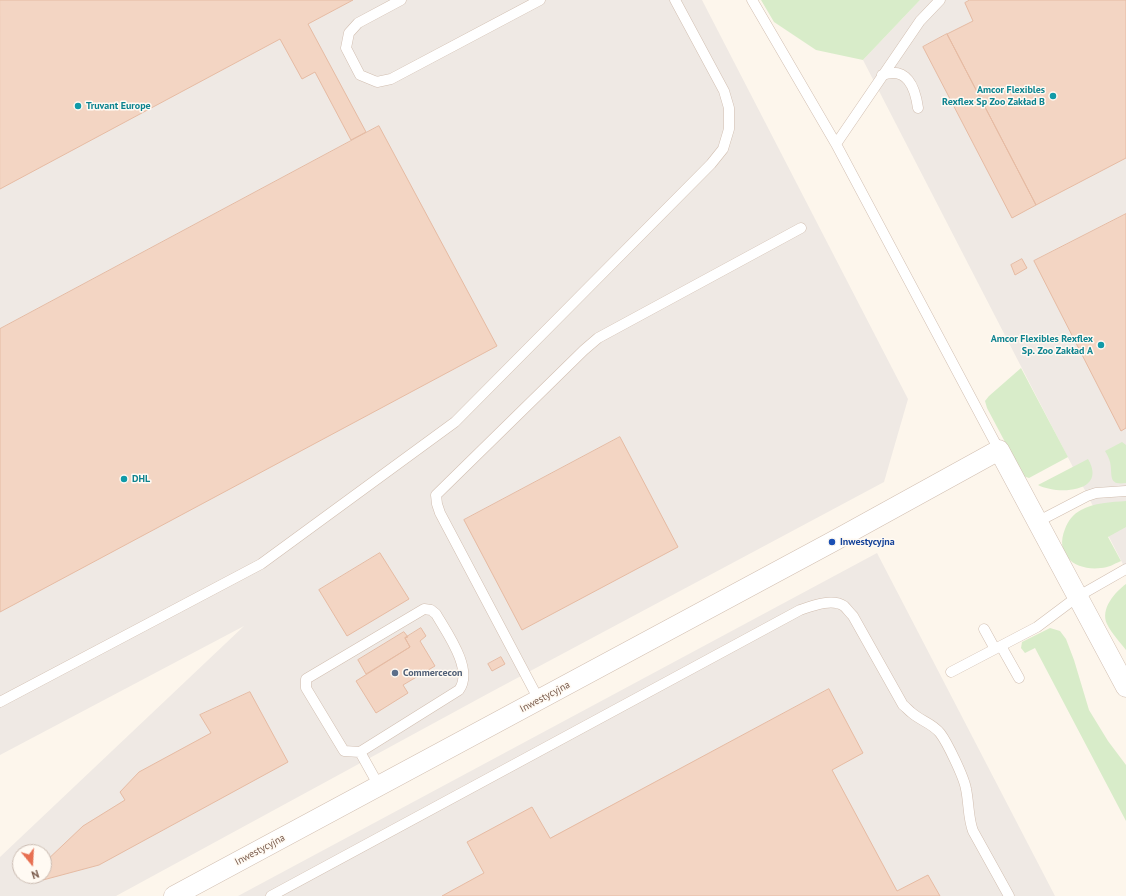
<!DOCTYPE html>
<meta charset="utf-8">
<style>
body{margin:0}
#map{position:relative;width:1126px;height:896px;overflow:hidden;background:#fdf6ec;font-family:"PT Sans",sans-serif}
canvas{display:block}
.north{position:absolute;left:12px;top:844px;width:40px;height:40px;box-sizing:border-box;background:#fffaf3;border:1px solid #cabbb1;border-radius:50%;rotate:162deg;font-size:11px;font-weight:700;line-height:16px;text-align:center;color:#7a5c4d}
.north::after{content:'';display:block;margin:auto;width:14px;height:18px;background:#e76f51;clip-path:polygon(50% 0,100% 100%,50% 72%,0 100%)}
</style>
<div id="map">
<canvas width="1126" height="896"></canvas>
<div class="north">N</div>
</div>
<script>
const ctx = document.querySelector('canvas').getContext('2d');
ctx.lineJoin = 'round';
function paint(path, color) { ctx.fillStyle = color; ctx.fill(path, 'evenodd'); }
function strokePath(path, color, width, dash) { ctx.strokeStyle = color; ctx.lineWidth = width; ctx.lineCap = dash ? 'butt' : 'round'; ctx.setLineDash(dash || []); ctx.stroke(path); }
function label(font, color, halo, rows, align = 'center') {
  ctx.font = font + ' "PT Sans",sans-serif'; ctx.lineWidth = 3; ctx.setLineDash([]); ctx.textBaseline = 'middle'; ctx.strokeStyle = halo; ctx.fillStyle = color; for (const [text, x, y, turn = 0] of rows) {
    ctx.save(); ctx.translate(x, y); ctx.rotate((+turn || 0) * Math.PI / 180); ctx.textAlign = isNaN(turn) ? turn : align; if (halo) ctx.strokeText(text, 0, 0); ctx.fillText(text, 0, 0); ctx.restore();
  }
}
const industrial = new Path2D(`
 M 0,0 L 702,0 L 908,399 L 884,482 L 491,692 L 116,896 L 0,896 L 0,857 L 244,626 L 0,755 ZM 20,852 L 44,852 L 44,876 L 20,876 Z
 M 920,0 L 1126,0 L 1126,570 L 863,60 Z
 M 877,553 L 1055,896 L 238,896 Z`);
const green = new Path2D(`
 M 761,0 L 920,0 L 863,60 L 816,50 L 774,22 Z
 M 1021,368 L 1068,457 L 1029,478 L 1023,476 L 987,408 L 985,401 L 989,396 Z
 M 1122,442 L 1126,445 L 1126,483 C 1107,486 1113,474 1110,462 C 1109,458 1107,454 1105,451 Z
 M 1088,459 C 1108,493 1057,495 1038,485 Z
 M 1126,501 L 1126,527 L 1108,537 L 1121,561 C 1114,564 1108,568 1101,568 C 1076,571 1054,556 1065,529 C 1068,521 1073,514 1081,510 C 1093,503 1112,502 1126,501 Z
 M 1126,584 L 1126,650 C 1120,642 1112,634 1107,624 C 1100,609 1115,592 1126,584 Z
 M 1050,628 L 1060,631 L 1066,639 L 1074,660 L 1089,710 L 1108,741 L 1126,765 L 1126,821 L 1035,648 L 1025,653 L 1021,648 L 1022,642 Z`);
const building = new Path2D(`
 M 0,0 L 353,0 L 308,24 L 366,132 L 351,140 L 315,72 L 302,79 L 280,39 L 0,189 Z
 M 970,0 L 1126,0 L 1126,158 L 1036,205 L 947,34 L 973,21 L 965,3 Z
 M 947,34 L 1036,205 L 1012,218 L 923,47 Z
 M 379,126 L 497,346 L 0,612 L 0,329 Z
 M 1126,214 L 1126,428 L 1121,431 L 1034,261 Z
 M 1022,259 L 1027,268 L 1015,275 L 1011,265 Z
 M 620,437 L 678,547 L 522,630 L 464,520 Z
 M 380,553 L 409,599 L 347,636 L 319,590 Z
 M 421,628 L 426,636 L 420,641 L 435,666 L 403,685 L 408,693 L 376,713 L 356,681 L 410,647 L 405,638 Z
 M 404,632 L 408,637 L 405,638 L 410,647 L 366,674 L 358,660 Z
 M 501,657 L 505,664 L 492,671 L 488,664 Z
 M 829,689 L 863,753 L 832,770 L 897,891 L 928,875 L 940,896 L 442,896 L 484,873 L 467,842 L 532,807 L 550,838 Z
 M 250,692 L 288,762 L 99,865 L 43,880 L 42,876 L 44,876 L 44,863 L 83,826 L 125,800 L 120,792 L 139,772 L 211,733 L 200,715 Z`);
const lane = new Path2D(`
 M 401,0 L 358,23 L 349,33 L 346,48 L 360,75 L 377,82 L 391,79 L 540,0
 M 752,0 L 836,144 L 999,450
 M 882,75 C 907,66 915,87 918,108
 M 836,144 L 920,21 L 940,0
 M 1037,522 L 1087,496 L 1096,493 L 1126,491
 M 984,629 L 995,649
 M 1001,646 L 1019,678
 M 951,672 L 1037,627 L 1077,597 L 1126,569
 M 539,700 L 440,513 L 437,504 L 436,495 L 584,350 L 598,338 L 801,228
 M 0,702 L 261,564 L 455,422 L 711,164 L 723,149 L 729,129 L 729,108 L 724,91 L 675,0
 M 360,752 L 459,690 C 474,670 447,633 436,614 L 431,610 L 424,609 L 306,679 L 306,688 L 344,751 L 360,752 L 379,786
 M 271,896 L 800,610 C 812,606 832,598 844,606 C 847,609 850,613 853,616 L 903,705 C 906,707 909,711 912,713 C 921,721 932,723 940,733 C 947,742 964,777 966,789 C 969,803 968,818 973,831 L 1009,896`);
const street = new Path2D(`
 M 174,896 L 832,542 L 999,450 L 1126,687`);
const markers = [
 [1053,96,4,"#0f9aa8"],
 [78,106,4,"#0f9aa8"],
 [1101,345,4,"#0f9aa8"],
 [124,479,4,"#0f9aa8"],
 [832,542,4,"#1a4fb4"],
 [395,673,4,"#5c6f8a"]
];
const cultureNames = [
 ["Amcor Flexibles",1045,90],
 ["Rexflex Sp Zoo Zakład B",1045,102],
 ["Truvant Europe",86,106,"left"],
 ["Amcor Flexibles Rexflex",1093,339],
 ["Sp. Zoo Zakład A",1093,351],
 ["DHL",132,479,"left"]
];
const transitNames = [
 ["Inwestycyjna",840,542]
];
const serviceNames = [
 ["Commercecon",403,673]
];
const streetNames = [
 ["Inwestycyjna",545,697,-28],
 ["Inwestycyjna",260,850,-28]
];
paint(industrial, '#efe9e4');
paint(green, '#d8ecc9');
paint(building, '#f3d5c3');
strokePath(building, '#e6bba3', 1);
strokePath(lane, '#d1beb0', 11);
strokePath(street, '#d1beb0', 21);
strokePath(lane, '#fff', 10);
strokePath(street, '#fff', 20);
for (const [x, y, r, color] of markers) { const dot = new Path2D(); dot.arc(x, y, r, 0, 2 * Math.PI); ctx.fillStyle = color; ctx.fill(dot); strokePath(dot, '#fffaf3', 1.5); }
label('bold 10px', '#0d838f', '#fffaf3', cultureNames, 'right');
label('bold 10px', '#164399', '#fffaf3', transitNames, 'left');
label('bold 10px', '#4e5e75', '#fffaf3', serviceNames, 'left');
label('10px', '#7a5c4d', '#fffaf3', streetNames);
</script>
